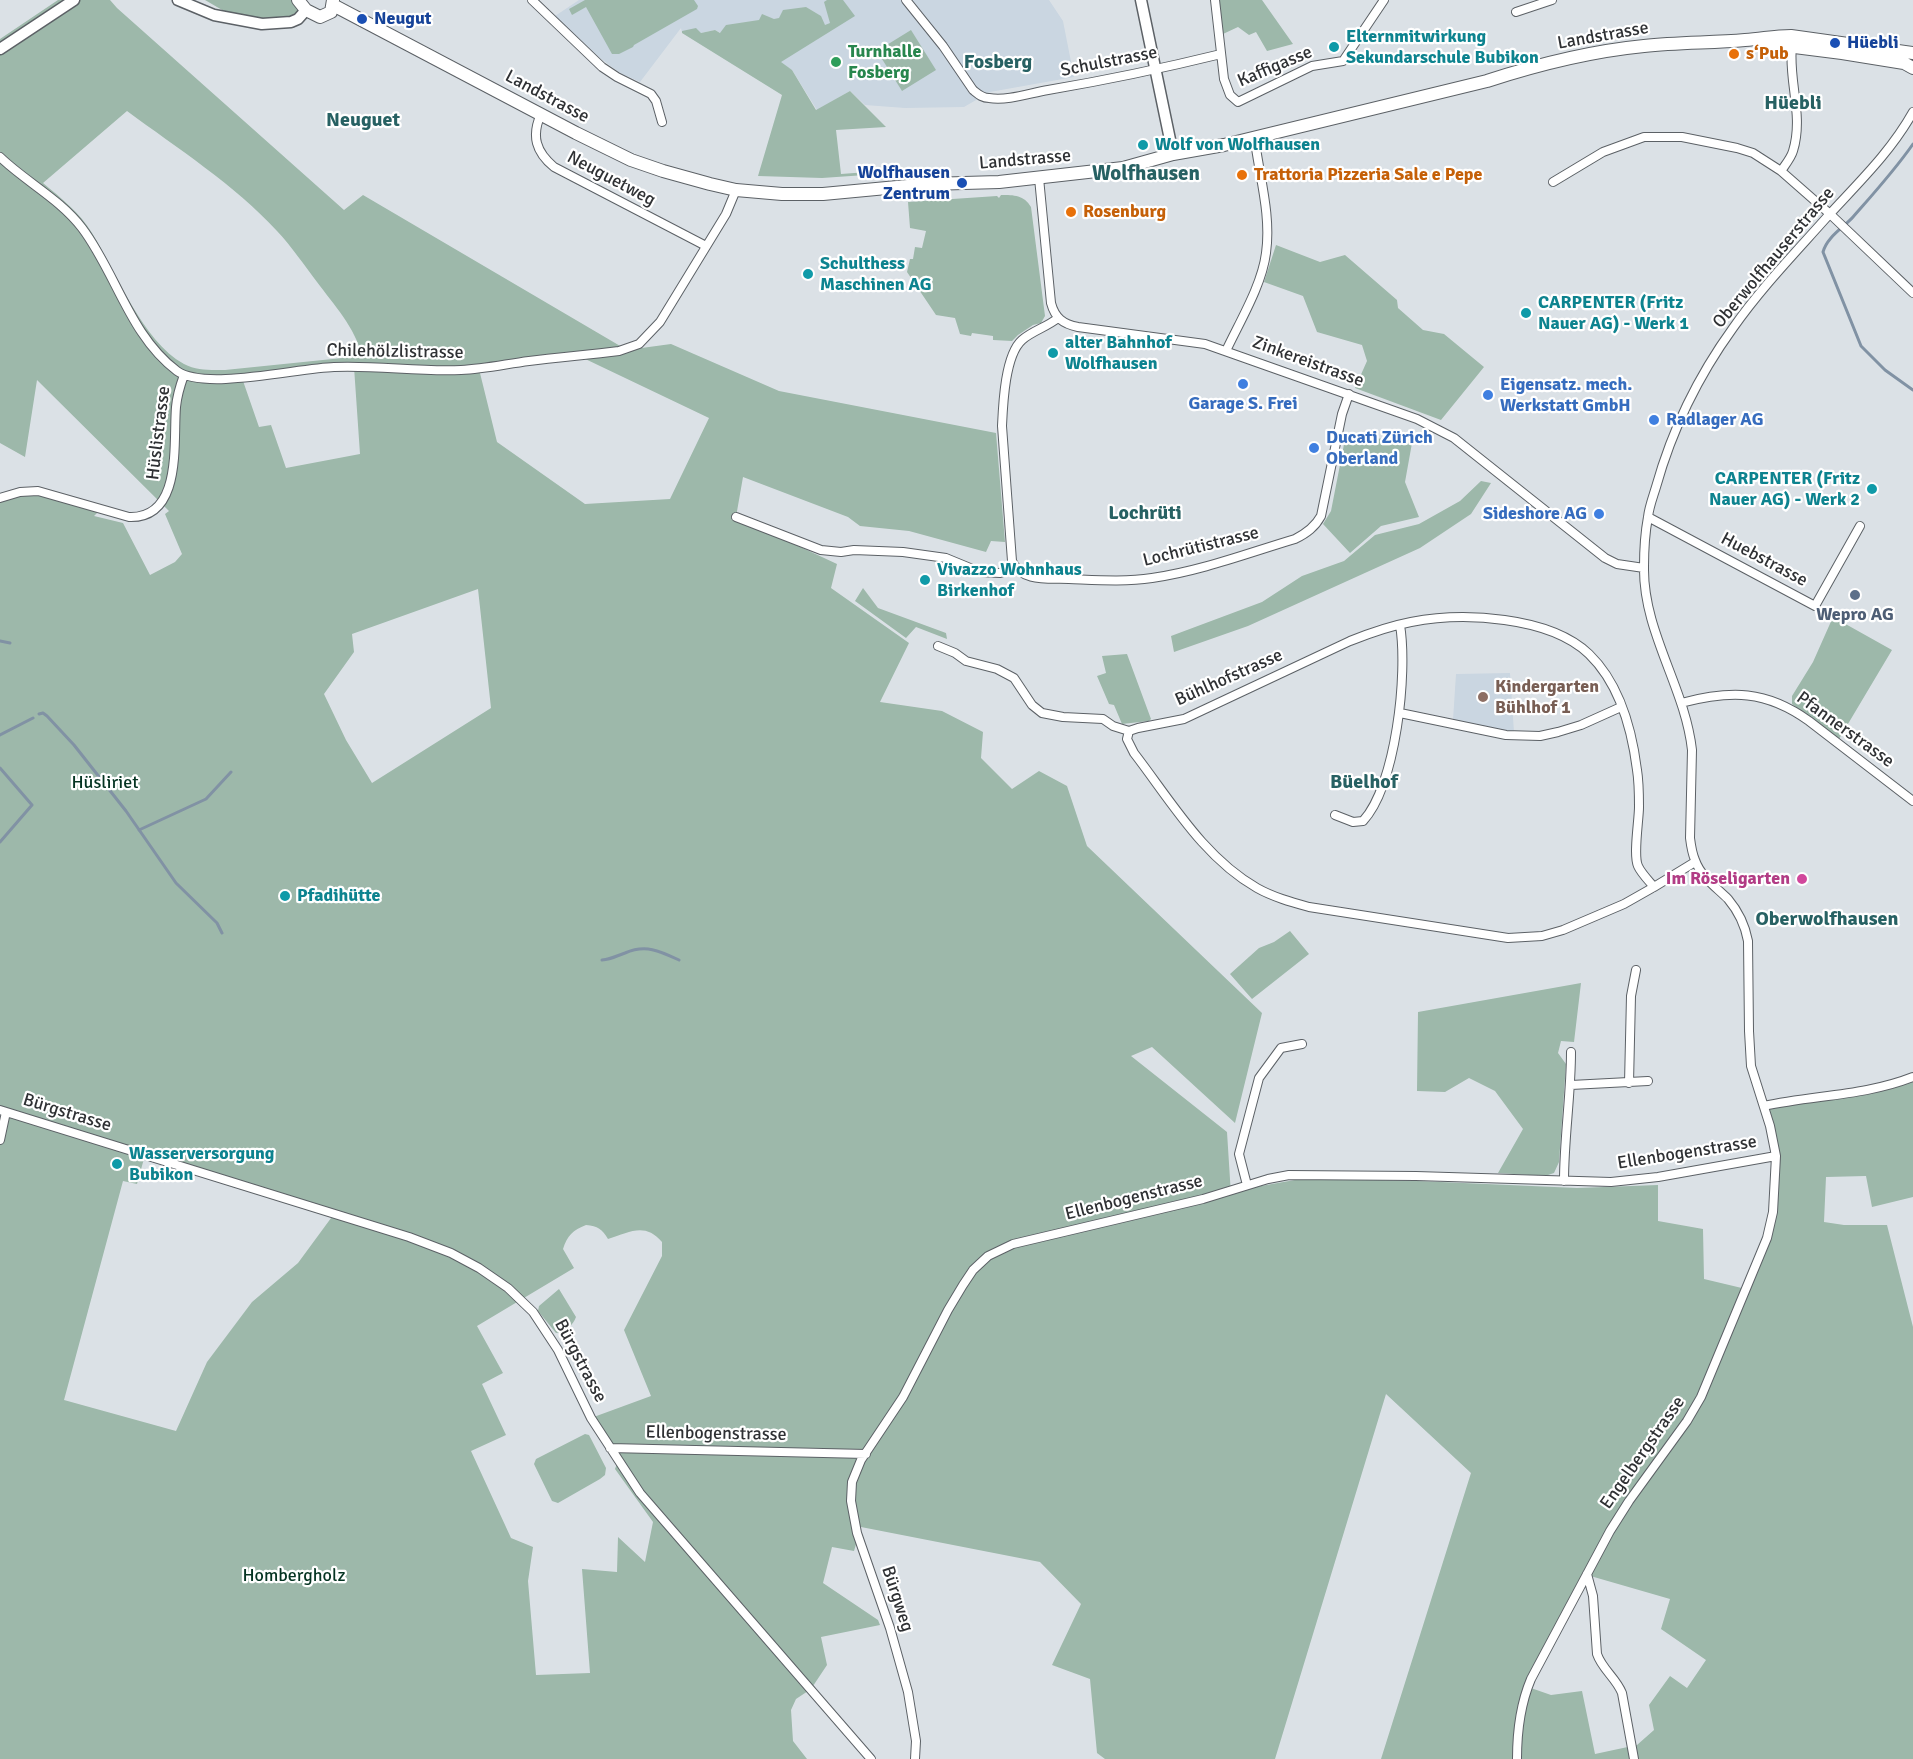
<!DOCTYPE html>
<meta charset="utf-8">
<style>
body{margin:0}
canvas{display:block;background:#dbe1e6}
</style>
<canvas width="1913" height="1759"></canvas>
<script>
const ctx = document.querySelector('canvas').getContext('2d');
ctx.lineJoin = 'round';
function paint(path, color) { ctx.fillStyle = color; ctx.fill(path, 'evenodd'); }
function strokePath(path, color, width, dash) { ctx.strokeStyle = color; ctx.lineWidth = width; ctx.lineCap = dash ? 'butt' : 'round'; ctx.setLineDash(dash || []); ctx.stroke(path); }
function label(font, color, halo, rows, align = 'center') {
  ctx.font = font + ' Signika,sans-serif'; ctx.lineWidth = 4.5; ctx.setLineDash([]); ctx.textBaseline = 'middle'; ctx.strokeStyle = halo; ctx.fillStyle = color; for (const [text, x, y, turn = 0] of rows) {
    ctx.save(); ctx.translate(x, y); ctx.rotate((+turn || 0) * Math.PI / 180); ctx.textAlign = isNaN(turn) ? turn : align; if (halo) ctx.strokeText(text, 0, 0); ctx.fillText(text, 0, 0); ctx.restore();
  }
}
const built = new Path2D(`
 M 579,0 L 1049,0 L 1063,21 L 1074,77 L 990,92 L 964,107 L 905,108 L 865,105 L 850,91 L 817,110 L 792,70 L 715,30 L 701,33 L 683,31 L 682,33 L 681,28 L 640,82 L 620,73 L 600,58 L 555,16 Z
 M 1510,673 L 1514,732 L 1453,720 L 1456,674 Z`);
const green = new Path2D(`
 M 58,0 L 110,0 L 117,8 L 344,210 L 363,195 L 627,350 L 671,344 L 779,391 L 996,433 L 1005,542 L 991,541 L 986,552 L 909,531 L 860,526 L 848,517 L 743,477 L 736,517 L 837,564 L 831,588 L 909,643 L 880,702 L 942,711 L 983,732 L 981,758 L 1012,789 L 1039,771 L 1067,786 L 1087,846 L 1262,1013 L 1235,1123 L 1152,1047 L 1131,1056 L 1227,1132 L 1231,1195 L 1255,1187 L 1306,1178 L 1418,1181 L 1577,1188 L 1658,1185 L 1658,1221 L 1703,1229 L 1704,1279 L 1746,1289 L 1767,1238 L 1776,1156 L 1764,1106 L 1858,1092 L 1913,1077 L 1913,1197 L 1872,1207 L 1866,1176 L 1826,1177 L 1824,1222 L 1844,1225 L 1887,1225 L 1913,1327 L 1913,1759 L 1381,1759 L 1471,1473 L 1386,1394 L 1275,1759 L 1105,1759 L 1097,1753 L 1090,1679 L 1052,1665 L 1081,1604 L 1040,1562 L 861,1527 L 854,1551 L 832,1547 L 823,1583 L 878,1620 L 880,1625 L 821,1637 L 827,1665 L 811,1689 L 796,1699 L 791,1710 L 793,1741 L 807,1759 L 0,1759 L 0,1140 L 6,1112 L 0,1110 L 0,498 L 27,491 L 101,509 L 94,516 L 123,523 L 150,575 L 175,562 L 182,554 L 165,514 L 169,511 L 37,380 L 25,457 L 0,443 L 0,39 ZM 127,111 C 177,148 235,185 277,231 C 292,247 304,265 317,282 C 334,305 355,327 362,356 L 225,370 C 211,370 197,371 184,364 C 142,341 117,273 92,233 C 80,213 61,198 43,183 ZM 579,356 L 709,418 L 670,499 L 585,504 L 497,442 L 479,369 ZM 354,367 L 360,454 L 286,468 L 271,425 L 259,427 L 242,378 ZM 478,589 L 491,708 L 372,783 L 346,740 L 324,694 L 354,652 L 352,634 ZM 145,1155 L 334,1214 L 298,1263 L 252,1302 L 207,1362 L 176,1431 L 64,1400 L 123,1181 L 137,1184 ZM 586,1225 C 598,1226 602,1229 608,1239 C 630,1232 645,1222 662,1242 L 662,1256 L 624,1330 L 651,1396 L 591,1418 L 618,1461 L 615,1469 L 653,1522 L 645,1562 L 618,1537 L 617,1572 L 582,1569 L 590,1673 L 536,1675 L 528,1581 L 533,1547 L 511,1538 L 471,1451 L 506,1435 L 482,1384 L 503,1373 L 477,1326 L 574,1268 L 563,1249 C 567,1236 573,1230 586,1225 ZM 1587,1575 L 1670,1599 L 1661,1629 L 1706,1660 L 1687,1688 L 1670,1676 L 1649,1705 L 1654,1730 L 1637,1745 L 1595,1754 L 1582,1691 L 1551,1695 L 1528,1687 Z
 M 205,0 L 298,0 L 301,16 L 241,21 Z
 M 585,0 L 694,0 L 698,6 L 697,9 L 634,45 L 633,47 L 619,54 L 612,54 L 586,7 L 572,15 L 569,9 Z
 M 827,0 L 843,0 L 855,16 L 781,62 L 792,70 L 816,110 L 850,91 L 886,127 L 836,130 L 841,174 L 922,168 L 923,171 L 822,178 L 758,176 L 782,95 L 682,33 L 682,31 L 696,28 L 701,33 L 715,30 L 720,33 L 726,25 L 759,20 L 762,14 L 774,19 L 779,18 L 783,10 L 806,7 L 821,16 L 825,25 L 830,23 L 824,2 Z
 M 1219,0 L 1262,0 L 1293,44 L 1267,51 L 1256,32 L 1249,35 L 1238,27 L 1223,34 Z
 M 911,30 L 936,70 L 902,91 L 877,51 Z
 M 1001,195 C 1014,195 1024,195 1031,207 L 1045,316 L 1041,323 L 1033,325 L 1018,335 L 1012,341 L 993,340 L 993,336 L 972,333 L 971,336 L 960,334 L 955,318 L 936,315 L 907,272 L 910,259 L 913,259 L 915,247 L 922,248 L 926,231 L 910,228 L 908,202 L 997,196 L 999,198 Z
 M 1276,245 L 1320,262 L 1345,255 L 1397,300 L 1398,308 L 1423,330 L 1444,334 L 1484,367 L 1441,420 L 1355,388 L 1367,361 L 1362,345 L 1317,332 L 1303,296 L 1264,282 Z
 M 1346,434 L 1412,443 L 1405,482 L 1419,517 L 1381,526 L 1350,553 L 1323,524 L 1331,511 Z
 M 1481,481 L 1491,483 L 1471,514 L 1420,548 L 1248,626 L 1174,652 L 1171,636 L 1262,602 L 1302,576 L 1344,561 L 1375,535 L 1419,524 L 1460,501 Z
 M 863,588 L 878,608 L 946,633 L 947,639 L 916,627 L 906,638 L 855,601 Z
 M 1833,617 L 1892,650 L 1839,739 L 1792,704 L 1792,696 L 1813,662 Z
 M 1127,654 L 1151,719 L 1149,721 L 1122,724 L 1114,705 L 1109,704 L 1097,676 L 1106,673 L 1102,656 Z
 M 1290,931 L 1309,954 L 1252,999 L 1230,974 L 1259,948 L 1274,942 Z
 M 1581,983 L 1574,1042 L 1561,1041 L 1558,1053 L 1566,1064 L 1559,1162 L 1554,1173 L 1545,1176 L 1498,1173 L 1523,1129 L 1495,1091 L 1469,1078 L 1445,1092 L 1417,1091 L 1418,1012 Z
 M 559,1289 L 576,1317 C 573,1325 566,1332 556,1333 L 538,1311 L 539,1306 Z
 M 585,1434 L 589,1435 L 606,1468 L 605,1475 L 600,1479 L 558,1503 L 552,1501 L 534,1464 L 536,1459 Z`);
const stream = new Path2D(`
 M 1913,144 C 1895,170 1874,193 1853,217 C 1843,228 1827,237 1823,252 L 1861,346 L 1885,370 L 1913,390
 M 0,641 L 10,643
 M 39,714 L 43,713 L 47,716 L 74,745 L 126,811 L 176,883 L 217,923 L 222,933
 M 0,735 L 33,718
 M 0,768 L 32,805 L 0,842
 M 139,830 L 206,799 L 231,772
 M 602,960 C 612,959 616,956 625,953 C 646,944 660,951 679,960`);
const minor = new Path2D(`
 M 532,0 L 602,67 L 617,77 L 651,94 L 656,101 L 662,122
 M 906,0 L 943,46 L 973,90 C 978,94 982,98 989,98 C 1008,101 1030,93 1048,90 C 1107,80 1164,68 1221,54
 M 1215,0 L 1224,79 L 1230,95 L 1238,102 L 1312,66 L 1343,61 L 1384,0
 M 1516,12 L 1552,0
 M 541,114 C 531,136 536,152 554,167 L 706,246
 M 0,157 C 26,182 60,199 82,228 C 116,273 130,336 177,371 C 205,391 298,368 334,367 C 376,365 419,372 461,370 C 484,369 506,364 529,361 C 559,357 589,355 619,351 L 639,344 L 660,322 L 726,214 L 736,190
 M 1781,171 C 1785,165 1791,158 1793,151 C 1804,115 1788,81 1792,46
 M 1039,178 L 1051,303 C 1055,318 1063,324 1078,327 L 1205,344 L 1417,419 L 1454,438 L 1605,558 L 1617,564 L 1644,568
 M 1553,182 L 1603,152 L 1644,137 L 1682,137 L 1737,148 L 1753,153 L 1781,171 L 1830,214 L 1913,293
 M 1058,318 C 1047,327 1032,331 1022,340 C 1005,355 1003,404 1002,426 L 1012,561 C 1022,583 1049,578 1069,579 C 1097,580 1125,582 1152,578 C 1201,571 1248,553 1295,539 C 1307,533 1315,527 1321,516 L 1342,414 L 1349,394
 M 1226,351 C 1240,321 1262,285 1266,253 C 1271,218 1261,182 1256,148 L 1253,138
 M 0,498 L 20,492 L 38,491 L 129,517 C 183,519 173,442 176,407 C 177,396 180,386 184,375
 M 736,517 L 821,550 L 841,552 L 854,550 L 903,552 L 946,558 L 980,572 L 1000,573 L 1015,568
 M 1648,517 L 1815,606 L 1860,526
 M 938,646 L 955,653 L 966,661 L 997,669 L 1014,678 L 1032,705 L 1042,713 L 1063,717 L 1103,719 L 1113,726 L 1129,731
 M 1681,703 C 1731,690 1766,690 1809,721 L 1913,801
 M 1400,713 L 1506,735 L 1540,736 L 1558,732 L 1581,725 L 1621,707
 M 1335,815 L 1353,822 L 1363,821 C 1396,785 1408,673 1400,625
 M 1654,887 L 1624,904 L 1563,930 L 1542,936 L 1508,938 L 1309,907 C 1291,902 1273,897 1257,888 C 1203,857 1171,801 1134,753 L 1127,739 L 1129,731 L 1138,728 L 1184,719 L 1350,641 C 1370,633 1390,626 1411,622 C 1463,612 1549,616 1589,654 C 1619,683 1632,730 1637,770 C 1639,782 1639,795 1639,807 C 1639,820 1633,855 1638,866 C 1641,873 1649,881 1654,887 L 1695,862
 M 1629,1083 L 1631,996 L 1636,970
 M 1571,1085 L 1648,1081
 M 1764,1106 C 1814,1095 1865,1096 1913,1077
 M 0,1110 L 409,1237 L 451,1253 L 479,1268 L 508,1288 L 533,1312 L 558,1350 L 591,1418 L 640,1493 L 871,1759
 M 0,1140 L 6,1112
 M 1564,1181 C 1564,1138 1571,1095 1571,1052
 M 1247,1185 L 1239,1154 L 1259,1078 L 1281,1048 L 1302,1044
 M 610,1448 L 866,1454
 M 1587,1574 L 1593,1596 L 1597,1654 C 1602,1669 1616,1678 1622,1693 L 1634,1759
 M 915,1759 L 916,1741 L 908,1692 L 890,1628 L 857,1533 L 851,1501 L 852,1482 L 861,1460 L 903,1397 L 948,1310 L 963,1285 L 973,1270 L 988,1256 L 1013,1244 L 1203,1199 L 1268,1179 L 1289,1175 L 1416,1176 L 1611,1182 L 1658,1177 L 1776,1156
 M 1517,1759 C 1517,1731 1520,1705 1531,1679 L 1610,1531 L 1629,1501 L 1687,1421 L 1701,1397 L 1767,1238 L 1773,1212 L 1776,1156 L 1770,1126 L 1751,1066 L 1749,1031 L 1748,941 C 1745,925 1739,912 1728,899 C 1716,887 1701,877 1695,860 C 1692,853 1691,846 1690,838 L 1692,750 C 1685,687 1643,632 1644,567 C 1644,551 1645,533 1648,517 C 1649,507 1653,497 1656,487 C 1672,430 1699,375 1733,328 C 1761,288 1795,253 1827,217 C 1858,183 1890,153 1913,112`);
const tertiary = new Path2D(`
 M 178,0 L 214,15 L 262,24 L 291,22 L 298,19 L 306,10
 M 1141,0 L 1173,154
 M 0,49 L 74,0`);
const secondary = new Path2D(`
 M 298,0 L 306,10 L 320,17 L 331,12 L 333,0
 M 333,5 L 576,133 L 631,160 L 663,171 L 710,184 L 736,190 L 782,194 L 823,194 L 929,184 L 999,182 L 1123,168 L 1173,154 L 1224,145 L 1487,81 C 1536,65 1593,51 1644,46 C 1678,42 1712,43 1745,40 C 1762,39 1774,36 1791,36 L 1913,53
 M 1763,43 L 1842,53 L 1904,63 L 1913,68`);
const markers = [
 [362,19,6,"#1a4fb4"],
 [1835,43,6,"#1a4fb4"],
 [1334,47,6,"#0f9aa8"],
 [1734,54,6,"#e8710a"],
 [836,62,6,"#2e9e5b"],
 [1143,145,6,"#0f9aa8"],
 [1242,175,6,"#e8710a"],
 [962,183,6,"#1a4fb4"],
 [1071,212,6,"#e8710a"],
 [808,274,6,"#0f9aa8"],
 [1526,313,6,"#0f9aa8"],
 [1053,353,6,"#0f9aa8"],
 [1243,384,6,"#3f7fe0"],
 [1488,395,6,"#3f7fe0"],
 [1654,420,6,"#3f7fe0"],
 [1314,448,6,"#3f7fe0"],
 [1872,489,6,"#0f9aa8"],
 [1599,514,6,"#3f7fe0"],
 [925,580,6,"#0f9aa8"],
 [1855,595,6,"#5c6f8a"],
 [1483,697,6,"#8d6e63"],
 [1802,879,6,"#d1479c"],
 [285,896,6,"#0f9aa8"],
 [117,1164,6,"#0f9aa8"]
];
const transitNames = [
 ["Neugut",374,19],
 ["Hüebli",1847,43],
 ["Wolfhausen",950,173,"right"],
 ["Zentrum",950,194,"right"]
];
const streetNames = [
 ["Landstrasse",1603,36,-10],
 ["Schulstrasse",1109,62,-11],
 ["Kaffigasse",1275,67,-23],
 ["Landstrasse",547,97,28],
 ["Landstrasse",1025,160,-5],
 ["Neuguetweg",611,179,28],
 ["Oberwolfhauserstrasse",1774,258,-50],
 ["Chilehölzlistrasse",395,352,1],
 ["Zinkereistrasse",1308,362,20],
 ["Hüslistrasse",159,433,-83],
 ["Lochrütistrasse",1201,547,-14],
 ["Huebstrasse",1764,560,28],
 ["Bühlhofstrasse",1229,678,-24],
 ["Pfannerstrasse",1845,730,36],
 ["Bürgstrasse",67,1113,17],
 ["Ellenbogenstrasse",1687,1153,-9],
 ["Ellenbogenstrasse",1134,1198,-14],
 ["Bürgstrasse",580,1361,62],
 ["Ellenbogenstrasse",716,1434,1],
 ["Engelbergstrasse",1643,1453,-55],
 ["Bürgweg",897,1599,72]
];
const cultureNames = [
 ["Elternmitwirkung",1346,37],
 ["Sekundarschule Bubikon",1346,58],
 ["Wolf von Wolfhausen",1155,145],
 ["Schulthess",820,264],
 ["Maschinen AG",820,285],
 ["CARPENTER (Fritz",1538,303],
 ["Nauer AG) - Werk 1",1538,324],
 ["alter Bahnhof",1065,343],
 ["Wolfhausen",1065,364],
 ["CARPENTER (Fritz",1860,479,"right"],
 ["Nauer AG) - Werk 2",1860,500,"right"],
 ["Vivazzo Wohnhaus",937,570],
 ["Birkenhof",937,591],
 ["Pfadihütte",297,896],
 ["Wasserversorgung",129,1154],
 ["Bubikon",129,1175]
];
const leisureNames = [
 ["Turnhalle",848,52],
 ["Fosberg",848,73]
];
const foodNames = [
 ["s‘Pub",1746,54],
 ["Trattoria Pizzeria Sale e Pepe",1254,175],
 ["Rosenburg",1083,212]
];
const shopNames = [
 ["Eigensatz. mech.",1500,385],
 ["Werkstatt GmbH",1500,406],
 ["Garage S. Frei",1243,404,"center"],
 ["Radlager AG",1666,420],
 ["Ducati Zürich",1326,438],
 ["Oberland",1326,459],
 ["Sideshore AG",1587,514,"right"]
];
const serviceNames = [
 ["Wepro AG",1855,615]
];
const educationNames = [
 ["Kindergarten",1495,687],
 ["Bühlhof 1",1495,708]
];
const parkNames = [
 ["Hüsliriet",105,783],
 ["Hombergholz",294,1576]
];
const hotelNames = [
 ["Im Röseligarten",1790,879]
];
const neighbourhoodNames = [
 ["Fosberg",998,63],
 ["Hüebli",1793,104],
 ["Neuguet",363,121],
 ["Lochrüti",1145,514],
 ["Büelhof",1364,783],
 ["Oberwolfhausen",1827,920]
];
const quarterNames = [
 ["Wolfhausen",1146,174]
];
paint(built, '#cad6e1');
paint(green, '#9db8aa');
strokePath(stream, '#8192a4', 3);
strokePath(minor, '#5c6166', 10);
strokePath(tertiary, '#5c6166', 13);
strokePath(secondary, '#5c6166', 14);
strokePath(minor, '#fff', 8);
strokePath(tertiary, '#fff', 10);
strokePath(secondary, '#fff', 12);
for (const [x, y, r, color] of markers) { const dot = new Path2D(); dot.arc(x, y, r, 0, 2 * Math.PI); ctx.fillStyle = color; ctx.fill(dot); strokePath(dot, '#fff', 2); }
label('bold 18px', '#164399', '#fff', transitNames, 'left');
label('18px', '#2f3134', '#fff', streetNames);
label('bold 18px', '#0d838f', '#fff', cultureNames, 'left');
label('bold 18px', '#27864d', '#fff', leisureNames, 'left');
label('bold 18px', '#c56008', '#fff', foodNames, 'left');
label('bold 18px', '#366cbe', '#fff', shopNames, 'left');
label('bold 18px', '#4e5e75', '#fff', serviceNames);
label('bold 18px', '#785e54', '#fff', educationNames, 'left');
label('18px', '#053422', '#fff', parkNames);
label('bold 18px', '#b23c85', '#fff', hotelNames, 'right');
label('bold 20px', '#276163', '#fff', neighbourhoodNames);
label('bold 21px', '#276163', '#fff', quarterNames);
</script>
